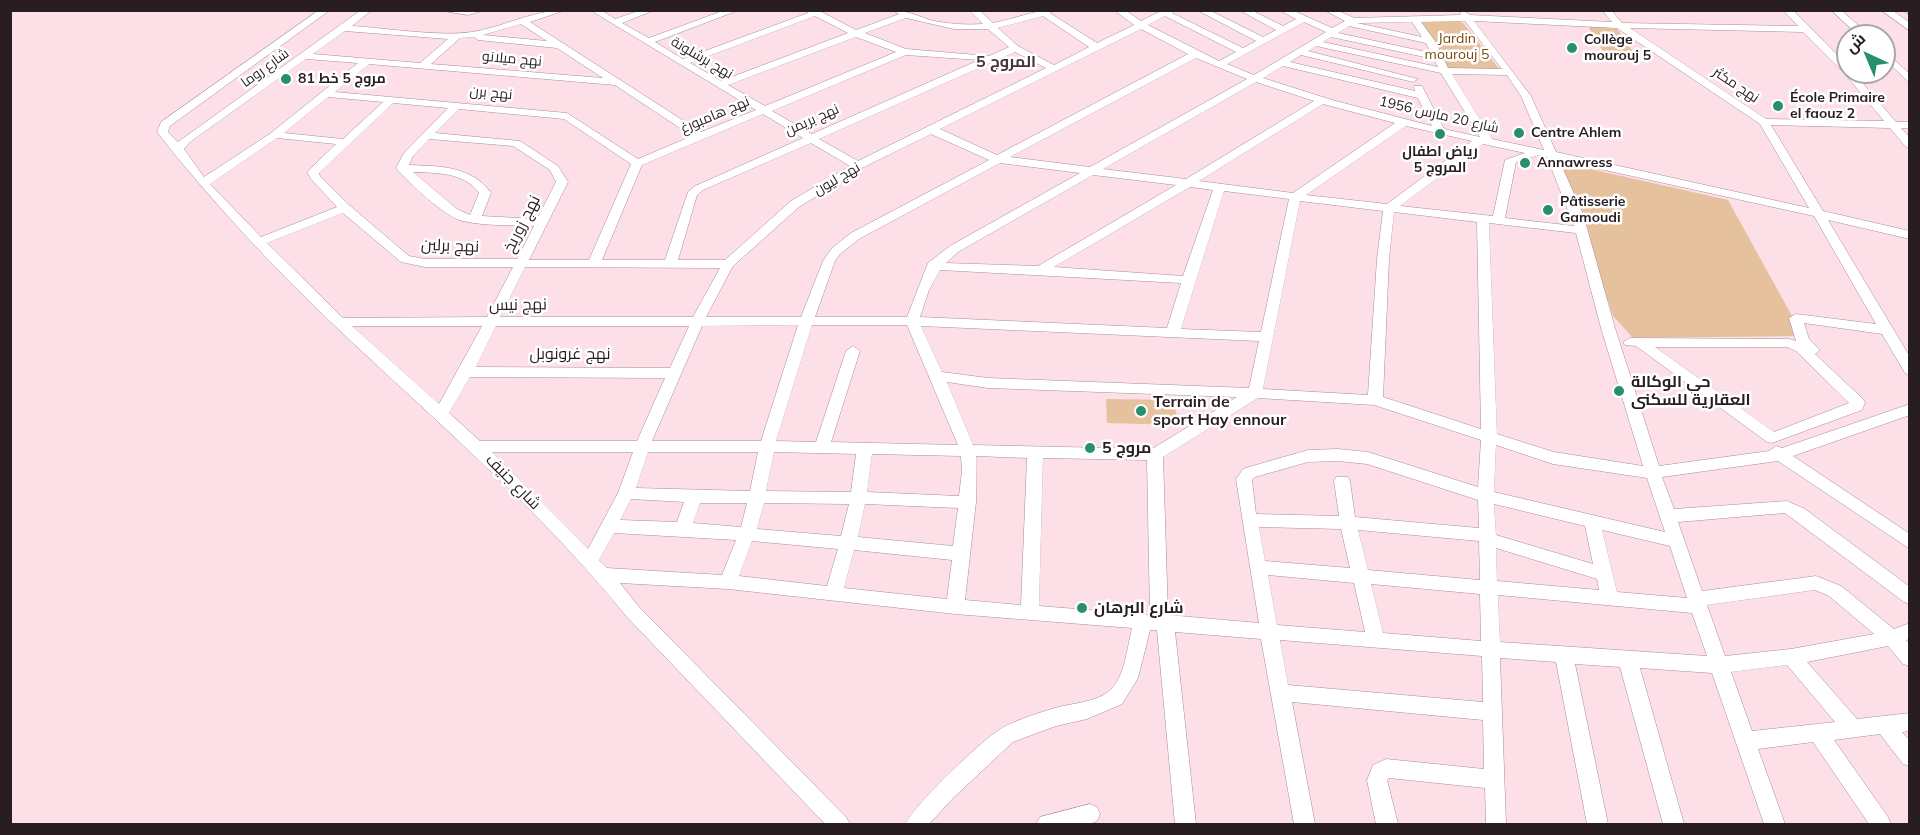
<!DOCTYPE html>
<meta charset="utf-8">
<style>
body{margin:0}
#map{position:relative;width:1920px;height:835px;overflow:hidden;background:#fcdfe7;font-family:Mulish,Cairo,sans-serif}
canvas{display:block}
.frame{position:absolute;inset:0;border:12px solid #281d20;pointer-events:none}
.north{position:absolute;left:1836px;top:24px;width:60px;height:60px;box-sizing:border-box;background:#fff;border:2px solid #a9a5a6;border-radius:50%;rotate:316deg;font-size:16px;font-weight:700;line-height:24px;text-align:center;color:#281d20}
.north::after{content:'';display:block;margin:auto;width:21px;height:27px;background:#288f6b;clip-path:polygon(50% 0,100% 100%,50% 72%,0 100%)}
</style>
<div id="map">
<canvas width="1920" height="835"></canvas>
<div class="frame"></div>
<div class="north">ش</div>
</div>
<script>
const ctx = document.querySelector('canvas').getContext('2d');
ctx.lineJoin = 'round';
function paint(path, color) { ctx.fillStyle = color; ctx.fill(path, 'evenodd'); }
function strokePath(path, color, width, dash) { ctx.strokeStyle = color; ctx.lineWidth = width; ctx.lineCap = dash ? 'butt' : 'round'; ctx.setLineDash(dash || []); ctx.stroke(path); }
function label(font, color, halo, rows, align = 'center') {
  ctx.font = font + ' Mulish,Cairo,sans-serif'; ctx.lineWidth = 5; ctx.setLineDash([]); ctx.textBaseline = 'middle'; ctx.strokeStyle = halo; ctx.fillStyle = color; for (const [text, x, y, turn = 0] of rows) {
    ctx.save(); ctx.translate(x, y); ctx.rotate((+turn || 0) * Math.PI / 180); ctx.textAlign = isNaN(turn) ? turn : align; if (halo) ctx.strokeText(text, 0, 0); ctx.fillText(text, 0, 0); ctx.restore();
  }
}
const green = new Path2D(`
 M 1455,18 L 1464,24 L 1500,70 L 1446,68 L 1417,19 Z
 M 1591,26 L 1617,29 L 1636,56 C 1610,70 1600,47 1589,28 Z
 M 1577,166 L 1728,200 L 1803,336 L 1633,338 L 1613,316 L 1563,170 Z
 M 1106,399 L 1173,400 L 1179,425 L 1107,423 Z`);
const minor = new Path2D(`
 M 319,10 L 330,10 L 170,126 L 168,132 L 178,142 L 361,10 L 372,10 L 352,26 C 386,28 440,37 472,32 C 504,27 533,10 566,10 L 530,22 L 701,132 L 756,110 L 590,10 L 601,10 L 615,19 L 641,10 L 655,10 L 622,23 L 649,38 L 725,10 L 739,10 L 655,42 L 683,59 L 808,13 L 806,10 L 818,10 L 856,30 L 899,14 L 892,10 C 907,10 919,17 934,21 C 950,24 967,25 983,24 L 969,10 L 979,10 L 993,23 C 1015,19 1034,10 1054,10 L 1050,13 L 1097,43 L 1134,25 L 1114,10 L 1125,10 L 1141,21 L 1163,10 L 1175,10 L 1172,13 L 1243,48 L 1256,41 L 1197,10 L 1209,10 L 1263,37 L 1276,30 L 1239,10 L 1251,10 L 1283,26 L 1296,19 L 1279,10 L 1292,10 L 1332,28 L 1345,21 L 1324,10 L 1337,10 L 1354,18 L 1460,15 L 1461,12 L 1464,11 L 1470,15 L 1612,22 L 1602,10 L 1611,10 L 1622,23 L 1798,26 L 1783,10 L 1793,10 L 1848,66 L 1848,72 L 1853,72 L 1896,122 L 1910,122 L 1910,128 L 1901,128 L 1910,138 L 1910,148 L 1906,147 L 1890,128 L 1771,125 L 1823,211 L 1910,231 L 1910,239 L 1828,220 L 1910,357 L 1910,375 L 1905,373 L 1882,334 L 1804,323 L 1809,339 L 1820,350 L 1815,354 L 1863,399 L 1865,403 L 1862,410 L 1772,443 L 1767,442 L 1636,346 L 1625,345 L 1623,342 L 1630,338 L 1789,339 L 1796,341 L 1789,318 L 1796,314 L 1876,324 L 1814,216 L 1559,160 L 1583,214 L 1615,328 L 1659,466 L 1769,451 L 1776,446 L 1782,448 L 1910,404 L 1910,415 L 1793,456 L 1910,534 L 1910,549 L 1778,461 L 1662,477 L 1674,509 L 1787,501 L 1805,509 L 1910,587 L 1910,604 L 1904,602 L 1785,513 L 1678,522 L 1702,591 L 1816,576 L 1841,586 L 1894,629 L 1910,623 L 1910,639 L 1906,640 L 1910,645 L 1910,666 L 1903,664 L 1888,646 L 1807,662 L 1857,719 L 1910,713 L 1910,731 L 1902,732 L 1910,741 L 1910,766 L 1903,764 L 1880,734 L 1834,740 L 1888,817 L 1891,824 L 1869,824 L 1813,742 L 1758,749 L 1785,824 L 1764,824 L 1712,673 L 1640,668 L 1684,824 L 1663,824 L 1620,667 L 1575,664 L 1608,824 L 1587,824 L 1556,662 L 1500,658 L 1506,824 L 1486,824 L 1485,788 L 1389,778 L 1387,780 L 1398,824 L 1376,824 L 1367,780 L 1373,765 L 1386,759 L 1484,769 L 1483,720 L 1292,702 L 1315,824 L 1294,824 L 1261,639 L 1175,632 L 1196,824 L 1175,824 L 1157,630 L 1150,630 L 1138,678 L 1122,704 L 1087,719 L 1056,726 L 1013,742 L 954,797 L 929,824 L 906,824 C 911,808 982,740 999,730 C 1012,721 1039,713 1055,708 C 1072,703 1093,703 1108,692 C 1125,679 1127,648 1132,628 L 955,614 L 728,589 L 620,583 L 639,607 L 846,817 L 850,824 L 825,824 L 627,617 C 540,509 435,421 335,326 C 271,265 211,201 157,132 L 161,122 ZM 815,16 L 848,33 L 721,81 L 690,63 ZM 1043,16 L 1089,47 L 1054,65 L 1018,46 L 998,28 ZM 1165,16 L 1236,52 L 1219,61 L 1148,25 ZM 906,18 L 954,29 L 988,29 L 1009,47 L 989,56 L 906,49 L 865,33 ZM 1465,21 L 1502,69 L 1448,68 L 1435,41 L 1421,22 ZM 1474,21 L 1617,28 L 1760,124 L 1809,208 L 1556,152 L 1531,96 ZM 1304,22 L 1326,32 L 1254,75 L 1227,64 ZM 1412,22 L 1422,37 L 1357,23 L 1358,23 ZM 521,24 L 547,41 L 483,35 ZM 1349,26 L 1426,43 L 1431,53 L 1338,33 ZM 1630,28 L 1803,32 L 1845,74 L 1884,121 L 1766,119 ZM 1141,29 L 1188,54 L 997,155 L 940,129 ZM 345,31 L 448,39 L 420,63 L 313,54 ZM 474,37 L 478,40 L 557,48 L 603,78 L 431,64 L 460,38 ZM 856,37 L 896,52 L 765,106 L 728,85 ZM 1331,37 L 1434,59 L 1438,67 L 1323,42 ZM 1316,46 L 1441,73 L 1480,137 L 1444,129 L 1422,86 L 1414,86 L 1415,91 L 1290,62 L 1301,55 L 1413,82 L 1418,79 L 1308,51 ZM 1015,52 L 1046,68 L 858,161 L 819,139 ZM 906,55 L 979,60 L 812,134 L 772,111 ZM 1196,58 L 1247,79 L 1090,167 L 1010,157 ZM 306,59 L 358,63 L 271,133 L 204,177 L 184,149 L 190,142 ZM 369,64 L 615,85 L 692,136 L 638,159 L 567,113 L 335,92 ZM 1283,66 L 1418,98 L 1432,126 L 1332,100 L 1263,78 ZM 1452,74 L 1507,75 L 1521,96 L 1544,150 L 1492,139 ZM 1256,82 L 1314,101 L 1186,179 L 1103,169 ZM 328,97 L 383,102 L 343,139 L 284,133 ZM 393,103 L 448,108 L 404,153 L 396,168 C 408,182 446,218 463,221 C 484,226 511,225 534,226 L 517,259 L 425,259 L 409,256 L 349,205 L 320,176 L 319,173 ZM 1323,104 L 1395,123 L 1293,193 L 1199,181 ZM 459,109 L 564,119 L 631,164 L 589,260 L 529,260 L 568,182 L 558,166 L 520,141 L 435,133 ZM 763,114 L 803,138 L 695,186 L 688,192 L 665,260 L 602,260 L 642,165 ZM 1406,126 L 1472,141 L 1387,204 L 1306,195 ZM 931,134 L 989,160 L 851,233 L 832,248 L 823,261 L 801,317 L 706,317 L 733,266 L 799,207 L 862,168 ZM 277,138 L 336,144 L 307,172 L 311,179 L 337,207 L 261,237 L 210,184 ZM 429,139 L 513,146 L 550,170 L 556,182 L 537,219 L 482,216 L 491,193 C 472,166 440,166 409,165 L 413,156 ZM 811,143 L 850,166 L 791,201 L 725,260 L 678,260 L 697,195 L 703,190 ZM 1483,144 L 1525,153 L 1505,160 L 1493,216 L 1400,206 ZM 1539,155 L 1547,157 L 1574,226 L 1505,218 L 1516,162 ZM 1000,163 L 1080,173 L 950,246 L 928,263 L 907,317 L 815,317 L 835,261 L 840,254 L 859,239 ZM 413,172 C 437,173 464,172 479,193 L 470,215 L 457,209 ZM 1093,175 L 1176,185 L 1038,266 L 946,263 L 958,252 ZM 1190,187 L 1213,190 L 1183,276 L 1054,267 ZM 1224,191 L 1289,199 L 1261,332 L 1181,329 ZM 1300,201 L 1383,211 L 1377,259 L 1368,395 L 1263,389 ZM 1394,212 L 1477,222 L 1481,429 L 1383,397 L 1389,259 ZM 343,213 L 401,262 L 425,267 L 513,267 L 487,317 L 343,318 L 267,243 ZM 1489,223 L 1576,233 L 1601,328 L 1643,466 L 1554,452 L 1497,434 ZM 525,267 L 720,268 L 693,317 L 500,317 ZM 940,270 L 1181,283 L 1167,328 L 920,317 L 929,290 ZM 798,325 L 761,441 L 652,441 L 702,326 ZM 812,325 L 907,325 L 958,445 L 831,442 L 860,351 L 853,346 L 846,351 L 816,442 L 776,441 ZM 352,326 L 482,326 L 439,404 ZM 496,326 L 689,326 L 670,368 L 476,367 ZM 921,326 L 1259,341 L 1249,388 L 988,378 L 942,372 ZM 1655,347 L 1787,347 L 1796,351 L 1849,403 L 1774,432 ZM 470,377 L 665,378 L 637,441 L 480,441 L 449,413 ZM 947,382 L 988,388 L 1237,397 L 1152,449 L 973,445 ZM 1258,398 L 1374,405 L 1481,440 L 1478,487 L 1368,452 L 1338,449 L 1308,450 L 1249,467 L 1243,469 L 1236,479 L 1259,623 L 1168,615 L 1163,457 ZM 1496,445 L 1553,464 L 1647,478 L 1665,532 L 1494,492 ZM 492,452 L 633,452 L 618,493 L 588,549 ZM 648,452 L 758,452 L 750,491 L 636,488 ZM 774,452 L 856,454 L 851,492 L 766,491 ZM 872,454 L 961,456 L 962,471 L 959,496 L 867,492 ZM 976,456 L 1027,458 L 1021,605 L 965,600 L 976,502 ZM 1043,458 L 1147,460 L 1150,615 L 1039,606 ZM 1338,461 L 1367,464 L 1478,500 L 1479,528 L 1355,517 L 1350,481 L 1348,477 L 1336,477 L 1334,481 L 1339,516 L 1256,514 L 1252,480 L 1255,477 L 1308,462 ZM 631,499 L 684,502 L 677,522 L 620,520 ZM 700,503 L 747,503 L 741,527 L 693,523 ZM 764,503 L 849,504 L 841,536 L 757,529 ZM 865,504 L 958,508 L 953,546 L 858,537 ZM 1494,504 L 1585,526 L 1593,564 L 1496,535 ZM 1259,527 L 1341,529 L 1350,568 L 1265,561 ZM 1358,530 L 1479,541 L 1480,580 L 1368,570 ZM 1602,530 L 1670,546 L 1687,598 L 1617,592 ZM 614,533 L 736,540 L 722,575 L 607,568 L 599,560 ZM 752,541 L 838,549 L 827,586 L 739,576 ZM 1496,548 L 1597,579 L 1599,590 L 1497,581 ZM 854,550 L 952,560 L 947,599 L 844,588 ZM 1268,575 L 1354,583 L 1365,632 L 1277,625 ZM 1371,584 L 1480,594 L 1481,641 L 1383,633 ZM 1815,590 L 1829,596 L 1874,634 L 1791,649 L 1725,656 L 1707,605 ZM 1498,595 L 1692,613 L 1707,656 L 1500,642 ZM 1280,640 L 1482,656 L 1483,702 L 1288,685 ZM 1787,665 L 1835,722 L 1752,731 L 1731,672 Z
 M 438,10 L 485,10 L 468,15 Z
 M 1831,10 L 1841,10 L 1870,36 L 1859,36 Z
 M 1881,10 L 1892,10 L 1910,23 L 1910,31 Z
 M 1903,10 L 1910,10 L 1910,15 Z
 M 1884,51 L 1910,74 L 1910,83 L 1884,59 Z
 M 1090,804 L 1097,807 L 1100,814 L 1097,821 L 1090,824 L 1036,824 L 1040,817 Z`);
const markers = [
 [1572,48,6,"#288f6b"],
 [286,79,6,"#288f6b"],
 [1778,106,6,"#288f6b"],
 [1519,133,6,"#288f6b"],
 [1440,134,6,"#288f6b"],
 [1525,163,6,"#288f6b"],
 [1548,210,6,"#288f6b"],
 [1619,391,6,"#288f6b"],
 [1141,411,6,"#288f6b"],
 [1090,448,6,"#288f6b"],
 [1082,608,6,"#288f6b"]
];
const farParknames = [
 ["Jardin",1457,39],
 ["mourouj 5",1457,55]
];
const farPoinames = [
 ["Collège",1584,40],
 ["mourouj 5",1584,56],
 ["مروج 5 خط 81",298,79],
 ["École Primaire",1790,98],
 ["el faouz 2",1790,114],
 ["Centre Ahlem",1531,133],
 ["رياض اطفال",1440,152,"center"],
 ["المروج 5",1440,168,"center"],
 ["Annawress",1537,163],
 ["Pâtisserie",1560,202],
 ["Gamoudi",1560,218]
];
const farStreetnames = [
 ["نهج برشلونة",702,58,30],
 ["نهج ميلانو",512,59,5],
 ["شارع روما",265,68,-36],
 ["نهج مكثر",1736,85,34],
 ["نهج برن",491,93,5],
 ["نهج هامبورغ",715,115,-23],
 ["شارع 20 مارس 1956",1439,115,13],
 ["نهج بريمن",812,120,-24],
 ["نهج ليون",837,179,-30]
];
const farQuarternames = [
 ["المروج 5",1006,62]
];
const streetNames = [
 ["نهج زوريخ",522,224,-63],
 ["نهج برلين",450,246,2],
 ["نهج نيس",518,305,-1],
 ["نهج غرونوبل",570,354],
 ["شارع جنيف",513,482,45]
];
const poiNames = [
 ["حي الوكالة",1631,382],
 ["العقارية للسكنى",1631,400],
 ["Terrain de",1153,402],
 ["sport Hay ennour",1153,420],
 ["مروج 5",1102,448],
 ["شارع البرهان",1094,608]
];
paint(green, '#e6c19d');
strokePath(minor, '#a88d94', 1);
paint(minor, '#fff');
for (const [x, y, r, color] of markers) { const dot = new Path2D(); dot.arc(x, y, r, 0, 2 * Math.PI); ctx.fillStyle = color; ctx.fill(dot); strokePath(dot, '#fff', 2); }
label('14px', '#7b4b0f', '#fff', farParknames);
label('bold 14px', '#281d20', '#fff', farPoinames, 'left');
label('14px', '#281d20', '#fff', farStreetnames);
label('bold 16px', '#483239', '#fff', farQuarternames);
label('16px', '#281d20', '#fff', streetNames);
label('bold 16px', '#281d20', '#fff', poiNames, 'left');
</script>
